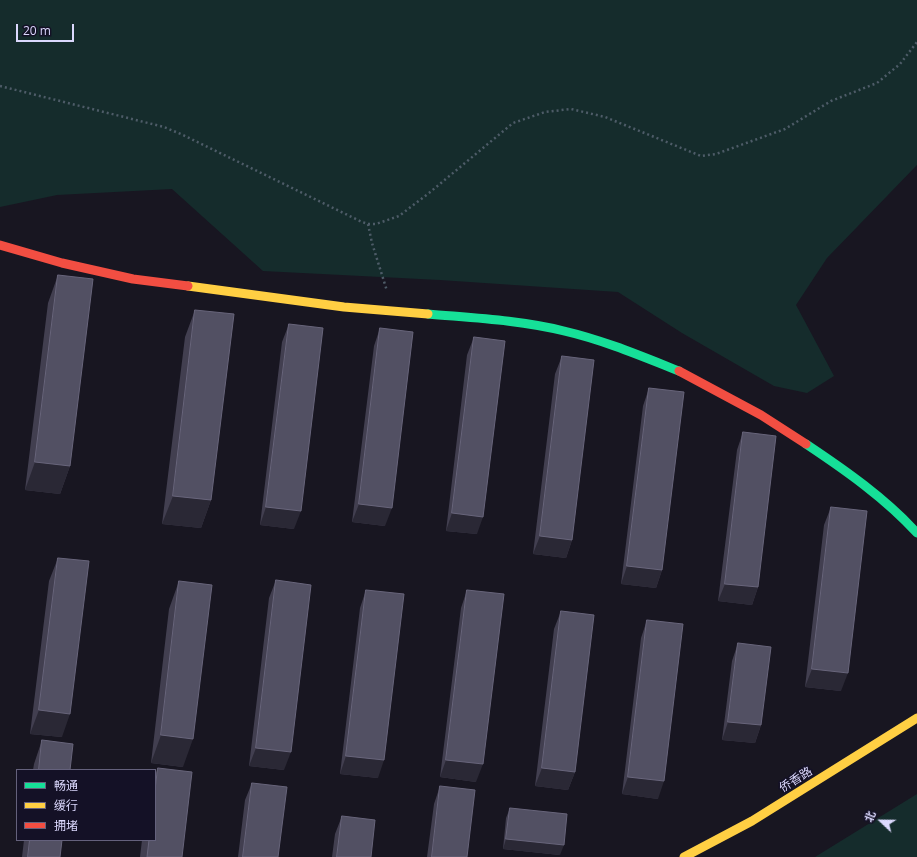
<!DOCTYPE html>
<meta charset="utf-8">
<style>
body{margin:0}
#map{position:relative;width:917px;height:857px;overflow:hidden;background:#181621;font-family:"Open Sans","Noto Sans SC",sans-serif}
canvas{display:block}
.legend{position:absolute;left:16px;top:769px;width:140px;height:72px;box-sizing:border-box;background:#141126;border:1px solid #64617c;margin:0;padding:5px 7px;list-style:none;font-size:12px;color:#dbd8fd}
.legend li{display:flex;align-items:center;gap:8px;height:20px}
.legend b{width:20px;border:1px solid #64617c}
.north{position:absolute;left:861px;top:801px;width:40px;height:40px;-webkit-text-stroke:3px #141126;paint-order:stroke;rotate:292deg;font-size:11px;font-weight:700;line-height:16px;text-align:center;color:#dbd8fd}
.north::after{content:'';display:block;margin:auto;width:14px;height:18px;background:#dbd8fd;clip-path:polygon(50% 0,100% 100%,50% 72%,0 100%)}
.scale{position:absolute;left:16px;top:24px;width:58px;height:18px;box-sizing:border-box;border:2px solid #dbd8fd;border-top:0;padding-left:5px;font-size:12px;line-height:14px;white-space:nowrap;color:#dbd8fd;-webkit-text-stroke:3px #141126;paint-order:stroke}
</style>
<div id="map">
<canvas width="917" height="857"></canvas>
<ul class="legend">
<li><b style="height:5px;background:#16e098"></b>畅通</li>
<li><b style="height:5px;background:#ffcf43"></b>缓行</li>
<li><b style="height:5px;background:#f24e42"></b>拥堵</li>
</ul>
<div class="north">北</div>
<div class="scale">20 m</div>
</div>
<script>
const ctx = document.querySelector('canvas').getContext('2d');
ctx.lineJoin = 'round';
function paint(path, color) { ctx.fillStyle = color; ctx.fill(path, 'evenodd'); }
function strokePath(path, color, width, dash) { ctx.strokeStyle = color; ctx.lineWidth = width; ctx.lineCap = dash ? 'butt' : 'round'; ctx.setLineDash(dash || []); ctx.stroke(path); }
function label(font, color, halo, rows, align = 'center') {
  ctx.font = font + ' "Open Sans","Noto Sans SC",sans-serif'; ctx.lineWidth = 3.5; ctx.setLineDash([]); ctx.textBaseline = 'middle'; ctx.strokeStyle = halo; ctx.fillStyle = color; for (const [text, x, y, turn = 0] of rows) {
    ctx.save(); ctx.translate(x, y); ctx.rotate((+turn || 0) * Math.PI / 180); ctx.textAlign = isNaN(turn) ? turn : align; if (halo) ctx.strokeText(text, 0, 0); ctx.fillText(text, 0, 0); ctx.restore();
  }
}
const green = new Path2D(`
 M 0,0 L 917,0 L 917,165 L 827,258 L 796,305 L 834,376 L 807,393 L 774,386 L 682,333 L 618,292 L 440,280 L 263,271 L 172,189 L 57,195 L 0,207 Z
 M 917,794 L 917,857 L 815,857 Z`);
const path = new Path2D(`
 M 0,86 L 164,127 L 183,135 L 362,222 L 368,224 L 376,224 L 399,216 L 429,193 L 513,123 L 545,112 L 571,109 L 605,117 L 701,156 L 716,154 L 785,129 L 831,101 L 877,83 L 900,64 L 917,42
 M 368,224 L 372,243 L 387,291`);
const fast = new Path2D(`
 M 428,314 C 473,318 519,320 564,331 C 603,340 641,356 679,371
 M 806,444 C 845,470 885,498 917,533`);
const slow = new Path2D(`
 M 188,286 L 344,307 L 428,314
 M 684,857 L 752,821 L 917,718`);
const jam = new Path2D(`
 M 0,245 L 62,263 L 133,279 L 188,286
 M 679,371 L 761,415 L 806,444`);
const wall = new Path2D(`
 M 58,275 L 70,466 L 60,494 L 25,490 L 48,303 Z
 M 195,310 L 211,500 L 201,528 L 162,524 L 185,337 Z
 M 289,324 L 294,529 L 260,525 L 282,342 Z
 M 380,328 L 385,526 L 352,522 L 374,346 Z
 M 474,337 L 477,534 L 446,531 L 467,355 Z
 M 562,356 L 572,540 L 566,558 L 533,554 L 555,374 Z
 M 649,388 L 662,570 L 656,588 L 621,584 L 643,406 Z
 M 743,432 L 758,587 L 752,605 L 718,601 L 737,450 Z
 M 831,507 L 841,691 L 805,687 L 824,525 Z
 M 58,558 L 62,737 L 30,734 L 49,581 Z
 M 276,580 L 284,770 L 249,766 L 269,598 Z
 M 179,581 L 183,767 L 151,763 L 169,609 Z
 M 366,590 L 378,778 L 340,774 L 360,608 Z
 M 467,590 L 476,782 L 440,777 L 461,608 Z
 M 561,611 L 575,772 L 568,790 L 535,786 L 554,629 Z
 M 647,620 L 658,799 L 622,794 L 641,638 Z
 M 738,643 L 761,725 L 755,743 L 722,740 L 732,661 Z
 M 42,740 L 70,770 L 33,770 L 34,764 Z
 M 158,768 L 182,857 L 140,857 L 142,840 L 155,840 L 155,775 Z
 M 252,783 L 278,857 L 238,857 L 245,800 Z
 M 440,786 L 467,857 L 427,857 L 434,804 Z
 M 510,808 L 560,855 L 503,849 L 506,818 Z
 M 342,816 L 371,857 L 332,857 L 335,834 Z
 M 24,840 L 62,840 L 60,857 L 22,857 Z`);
const shadedWall = new Path2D(`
 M 35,462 L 70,466 L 60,494 L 25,490 Z
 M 173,496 L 211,500 L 201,528 L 162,524 Z
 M 359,504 L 392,508 L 385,526 L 352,522 Z
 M 266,507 L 301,511 L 294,529 L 260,525 Z
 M 452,513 L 483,517 L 477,534 L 446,531 Z
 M 540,536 L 572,540 L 566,558 L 533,554 Z
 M 627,566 L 662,570 L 656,588 L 621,584 Z
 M 725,584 L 758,587 L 752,605 L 718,601 Z
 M 812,669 L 848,673 L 841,691 L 805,687 Z
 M 39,710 L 70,714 L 62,737 L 30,734 Z
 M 728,722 L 761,725 L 755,743 L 722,740 Z
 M 161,735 L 193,739 L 183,767 L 151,763 Z
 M 256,748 L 291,752 L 284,770 L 249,766 Z
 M 346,756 L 384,760 L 378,778 L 340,774 Z
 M 446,760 L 483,764 L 476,782 L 440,777 Z
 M 542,768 L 575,772 L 568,790 L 535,786 Z
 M 628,777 L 664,781 L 658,799 L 622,794 Z
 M 506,839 L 564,845 L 560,855 L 503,849 Z`);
const building = new Path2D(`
 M 58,275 L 93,279 L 70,466 L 35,462 Z
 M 195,310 L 234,314 L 211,500 L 173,496 Z
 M 289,324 L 323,328 L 301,511 L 266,507 Z
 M 380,328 L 413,332 L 392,508 L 359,504 Z
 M 474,337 L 505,341 L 483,517 L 452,513 Z
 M 562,356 L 594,360 L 572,540 L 540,536 Z
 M 649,388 L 684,392 L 662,570 L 627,566 Z
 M 743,432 L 776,436 L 758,587 L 725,584 Z
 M 831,507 L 867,511 L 848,673 L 812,669 Z
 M 58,558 L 89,561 L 70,714 L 39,710 Z
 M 276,580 L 311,585 L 291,752 L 256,748 Z
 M 179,581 L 212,585 L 193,739 L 161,735 Z
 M 366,590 L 404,594 L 384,760 L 346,756 Z
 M 467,590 L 504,594 L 483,764 L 446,760 Z
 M 561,611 L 594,615 L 575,772 L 542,768 Z
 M 647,620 L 683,624 L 664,781 L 628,777 Z
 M 738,643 L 771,647 L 761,725 L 728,722 Z
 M 42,740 L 73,744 L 70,770 L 39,770 Z
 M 158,768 L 192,772 L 182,857 L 147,857 L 149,840 L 155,840 L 155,790 Z
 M 252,783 L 287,787 L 278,857 L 243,857 Z
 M 440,786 L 475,790 L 467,857 L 432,857 Z
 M 510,808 L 567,814 L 564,845 L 506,839 Z
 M 342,816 L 375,820 L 371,857 L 337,857 Z
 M 30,840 L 62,840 L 60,857 L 28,857 Z`);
const streetNames = [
 ["侨香路",796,780,-32]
];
paint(green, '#152c2c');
strokePath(path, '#4e5c68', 2.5, [2, 3]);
strokePath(fast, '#16e098', 9);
strokePath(slow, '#ffcf43', 9);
strokePath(jam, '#f24e42', 9);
paint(wall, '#423f50');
paint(shadedWall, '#2a2835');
paint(building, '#525063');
strokePath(building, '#68657b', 1);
label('12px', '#dbd8fd', '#141126', streetNames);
</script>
